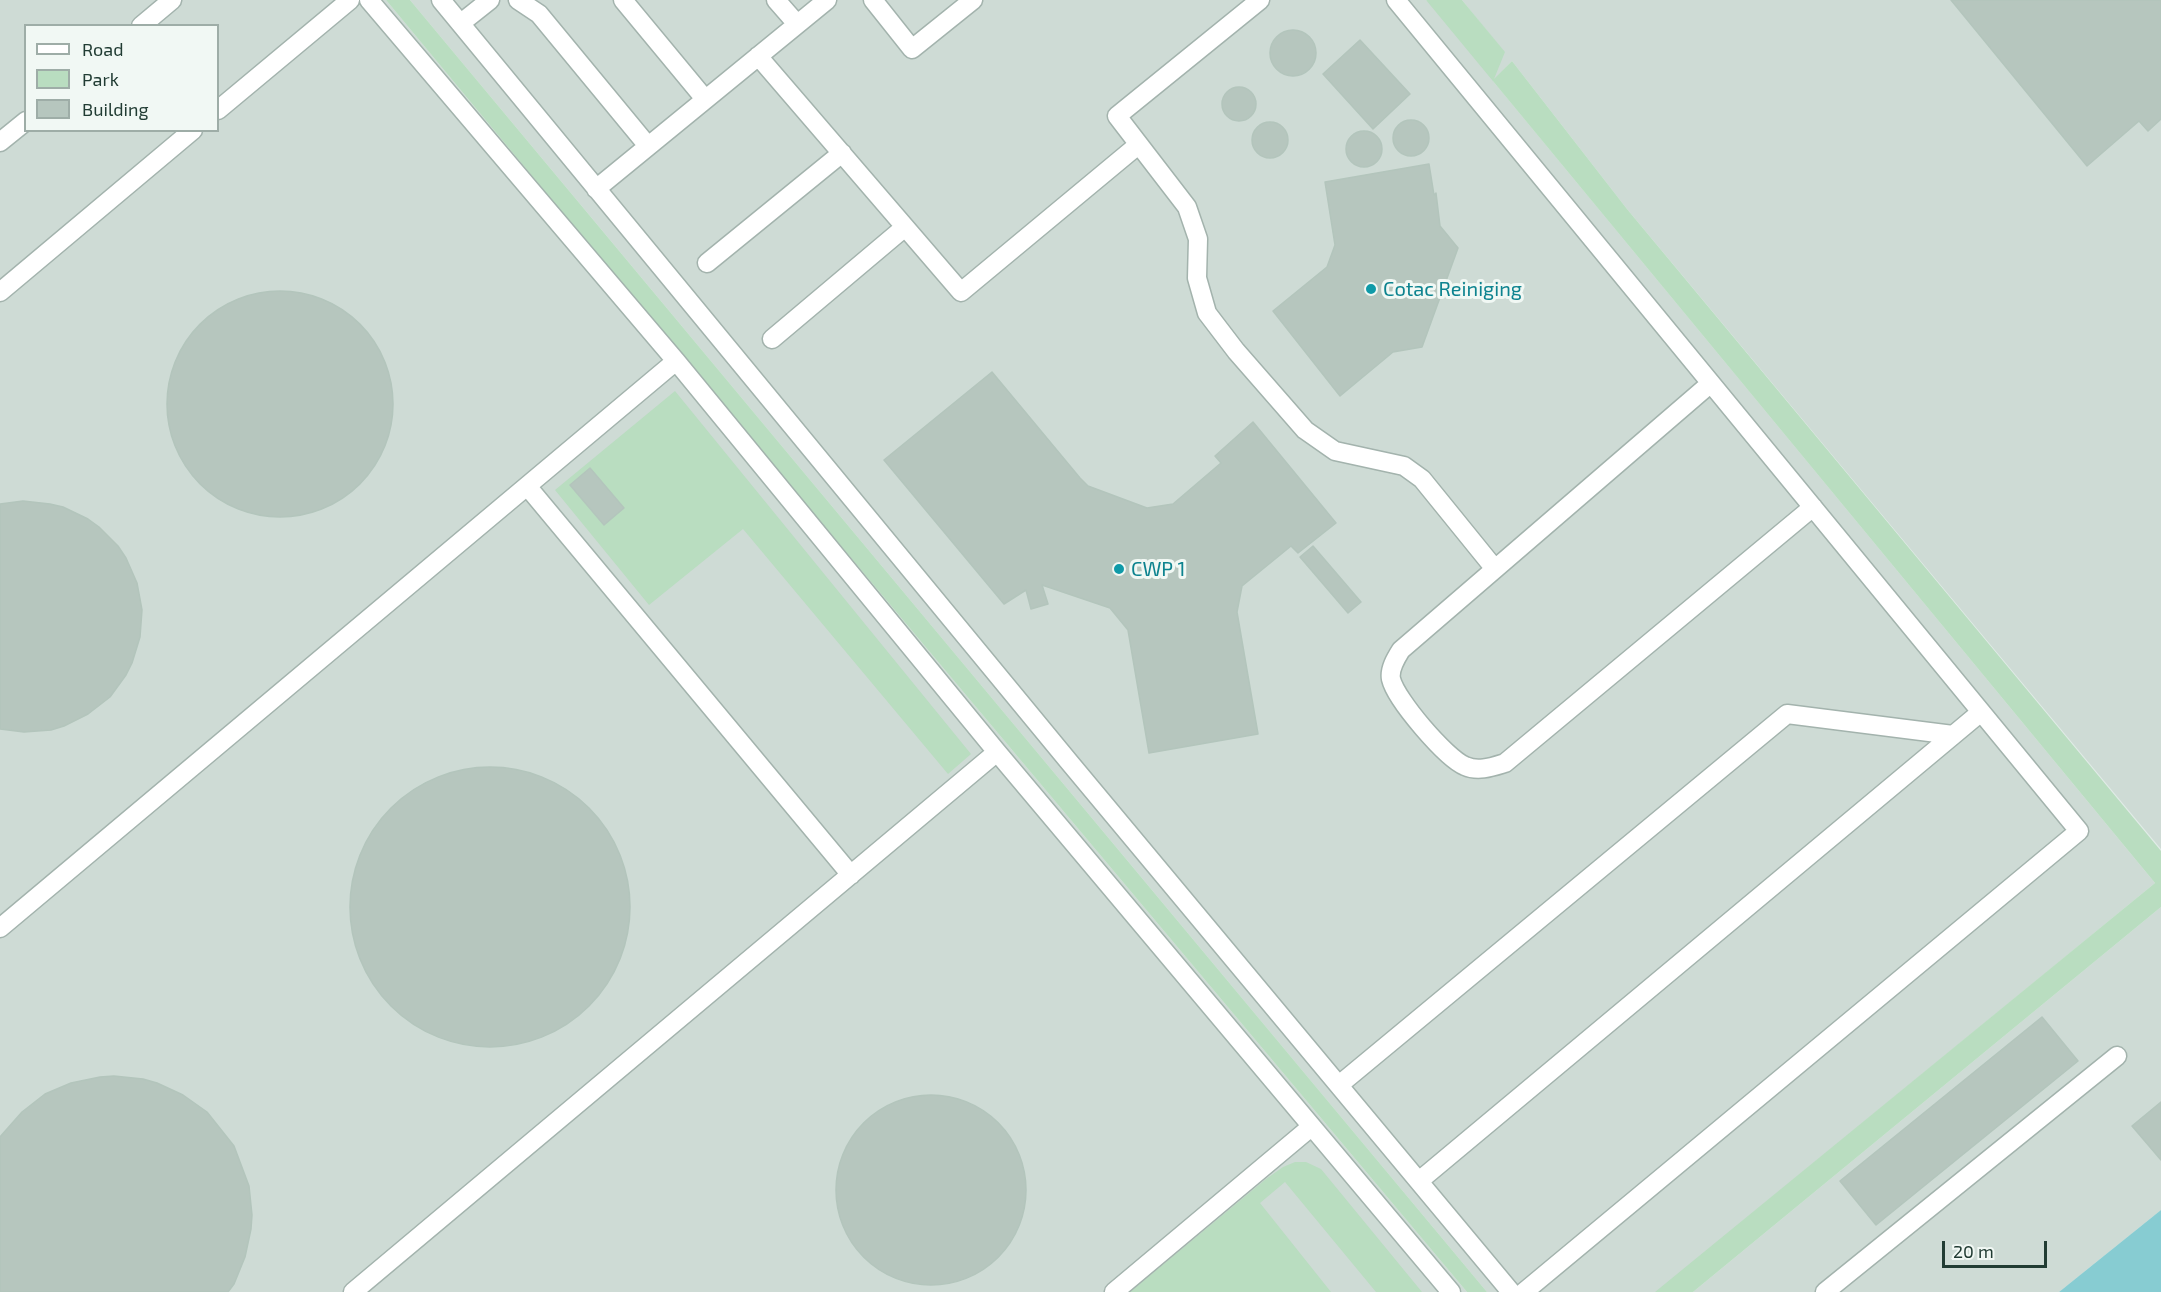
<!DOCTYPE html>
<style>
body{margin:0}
#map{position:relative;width:2161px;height:1292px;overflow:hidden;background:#e0ebe6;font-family:"Exo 2",sans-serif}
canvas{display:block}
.legend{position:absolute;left:24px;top:24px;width:195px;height:108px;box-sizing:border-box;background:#f1f8f4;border:2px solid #9eada7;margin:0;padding:8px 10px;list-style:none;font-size:18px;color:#213c33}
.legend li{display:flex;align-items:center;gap:12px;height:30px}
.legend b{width:30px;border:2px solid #9eada7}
.scale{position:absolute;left:1942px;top:1241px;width:105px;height:27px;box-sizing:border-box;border:3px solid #213c33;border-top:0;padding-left:8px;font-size:18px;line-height:21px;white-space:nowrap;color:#213c33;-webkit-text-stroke:4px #f1f8f4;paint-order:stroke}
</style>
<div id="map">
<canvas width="2161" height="1292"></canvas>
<ul class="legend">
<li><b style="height:8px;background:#fff"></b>Road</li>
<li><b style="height:16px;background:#b9ddc0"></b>Park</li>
<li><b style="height:16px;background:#b6c6be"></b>Building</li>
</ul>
<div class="scale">20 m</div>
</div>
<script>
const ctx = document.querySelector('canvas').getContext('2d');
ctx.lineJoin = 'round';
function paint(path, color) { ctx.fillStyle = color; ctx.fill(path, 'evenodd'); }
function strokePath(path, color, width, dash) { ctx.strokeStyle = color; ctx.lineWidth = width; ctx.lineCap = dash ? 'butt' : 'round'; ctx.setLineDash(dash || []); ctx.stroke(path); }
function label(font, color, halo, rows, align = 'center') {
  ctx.font = font + ' "Exo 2",sans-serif'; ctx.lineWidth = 6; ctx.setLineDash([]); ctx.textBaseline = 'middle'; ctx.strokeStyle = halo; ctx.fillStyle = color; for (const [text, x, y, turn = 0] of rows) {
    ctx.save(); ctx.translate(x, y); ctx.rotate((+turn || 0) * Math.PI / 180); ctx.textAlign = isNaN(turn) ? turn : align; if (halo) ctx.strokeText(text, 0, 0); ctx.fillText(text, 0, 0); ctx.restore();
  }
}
const built = new Path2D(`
 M 0,0 L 386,0 L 668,340 L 1467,1292 L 0,1292 ZM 26,26 L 218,26 L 218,130 L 26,130 Z
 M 410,0 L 1426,0 L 1504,52 L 1462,0 L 2161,0 L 2161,849 L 1627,209 L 1512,61 L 1493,81 L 2155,883 L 1657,1292 L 1487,1292 Z
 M 2161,907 L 2161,1210 L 2059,1292 L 1693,1292 Z`);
const green = new Path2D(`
 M 386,0 L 410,0 L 1487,1292 L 1467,1292 L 668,340 Z
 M 1426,0 L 1462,0 L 1505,52 L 1494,79 L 1512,61 L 1627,209 L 2161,851 L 2161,907 L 1693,1292 L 1655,1292 L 2155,883 Z
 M 675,391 L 971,754 L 948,774 L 743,529 L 649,605 L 555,490 Z
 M 1295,1162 L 1306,1162 L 1321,1169 L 1422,1292 L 1376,1292 L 1285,1182 L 1260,1203 L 1331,1292 L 1130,1292 L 1266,1179 L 1283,1167 Z`);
const water = new Path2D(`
 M 2161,1210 L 2161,1292 L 2059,1292 Z`);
const building = new Path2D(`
 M 1951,0 L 2161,0 L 2161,119 L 2148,131 L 2139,121 L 2087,166 Z
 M1270 53a23 23 0 1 1 46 0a23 23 0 1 1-46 0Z
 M 1360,40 L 1410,94 L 1373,129 L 1323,74 Z
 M1222 104a17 17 0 1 1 34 0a17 17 0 1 1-34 0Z
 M1393 138a18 18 0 1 1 36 0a18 18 0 1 1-36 0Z
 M1252 140a18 18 0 1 1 36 0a18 18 0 1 1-36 0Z
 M1346 149a18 18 0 1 1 36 0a18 18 0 1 1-36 0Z
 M 1429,164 L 1434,195 L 1436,193 L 1440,226 L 1458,248 L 1422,347 L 1393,352 L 1340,396 L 1273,311 L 1327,267 L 1335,245 L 1325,182 Z
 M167 404a113 113 0 1 1 226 0a113 113 0 1 1-226 0Z
 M 992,372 L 1080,478 L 1088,486 L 1147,508 L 1173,504 L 1221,463 L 1215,456 L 1253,422 L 1336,523 L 1298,553 L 1291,546 L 1242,586 L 1237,612 L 1258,734 L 1149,753 L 1128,630 L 1110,608 L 1042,585 L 1048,604 L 1031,609 L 1026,590 L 1004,604 L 884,460 Z
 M 590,468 L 624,508 L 604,525 L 570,485 Z
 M 23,501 L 50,504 L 63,507 L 88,519 L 99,527 L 118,546 L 126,558 L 137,583 L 142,610 L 140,637 L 132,663 L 126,675 L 110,697 L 88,714 L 64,726 L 51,730 L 24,732 L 0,729 L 0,504 Z
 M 1313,546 L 1361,602 L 1348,613 L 1300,557 Z
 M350 907a140 140 0 1 1 280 0a140 140 0 1 1-280 0Z
 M 2042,1017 L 2078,1061 L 1876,1225 L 1840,1181 Z
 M 114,1076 L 143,1079 L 157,1083 L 183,1095 L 207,1112 L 234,1146 L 249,1186 L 252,1215 L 251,1229 L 245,1257 L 234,1284 L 228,1292 L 0,1292 L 0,1137 L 22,1112 L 45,1094 L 71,1083 L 100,1077 Z
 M836 1190a95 95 0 1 1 190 0a95 95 0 1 1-190 0Z
 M 2161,1102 L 2161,1160 L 2132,1126 Z`);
const minor = new Path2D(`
 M 369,0 L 676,361 L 997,752 L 1451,1292
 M 441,0 L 1070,763 L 1511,1292
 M 518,0 L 539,14 L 648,146
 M 623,0 L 705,99
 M 776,0 L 797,24
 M 873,0 L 912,49 L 973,0
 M 1260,0 L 1117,116 L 1187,207 L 1198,239 L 1197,278 L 1207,313 L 1236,351 L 1305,430 L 1335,451 L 1404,466 L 1422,479 L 1495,569
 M 1396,0 L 2079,831 L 1524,1292
 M 461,23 L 490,0
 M 141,26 L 172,0
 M 758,56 L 961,292 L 1138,145
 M 218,110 L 350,0
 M 0,142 L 26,121
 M 596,189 L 827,0
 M 707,263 L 842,153
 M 0,292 L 193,130
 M 772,339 L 905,227
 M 1711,383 L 1401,650 C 1396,658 1389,669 1391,679 C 1396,700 1446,758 1465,766 C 1478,772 1492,767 1505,763 L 1813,507
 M 527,486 L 851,875
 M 0,928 L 676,361
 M 1339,1085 L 1787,714 L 1953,735
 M 1419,1181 L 1981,712
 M 353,1292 L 997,752
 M 1114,1292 L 1311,1127
 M 1825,1292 L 2117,1056`);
const markers = [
 [1371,289,6,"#0f9aa8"],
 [1119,569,6,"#0f9aa8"]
];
const cultureNames = [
 ["Cotac Reiniging",1383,289],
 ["CWP 1",1131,569]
];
paint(built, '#cedbd5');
paint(green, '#b9ddc0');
paint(water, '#87ccd2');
paint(building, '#b6c6be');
strokePath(building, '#b3c5bc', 1.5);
strokePath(minor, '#a3b3ad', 21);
strokePath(minor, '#fff', 18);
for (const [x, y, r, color] of markers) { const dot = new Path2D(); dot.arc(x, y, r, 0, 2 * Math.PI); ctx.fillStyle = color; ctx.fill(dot); strokePath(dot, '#f1f8f4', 2); }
label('20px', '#0d838f', '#f1f8f4', cultureNames, 'left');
</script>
